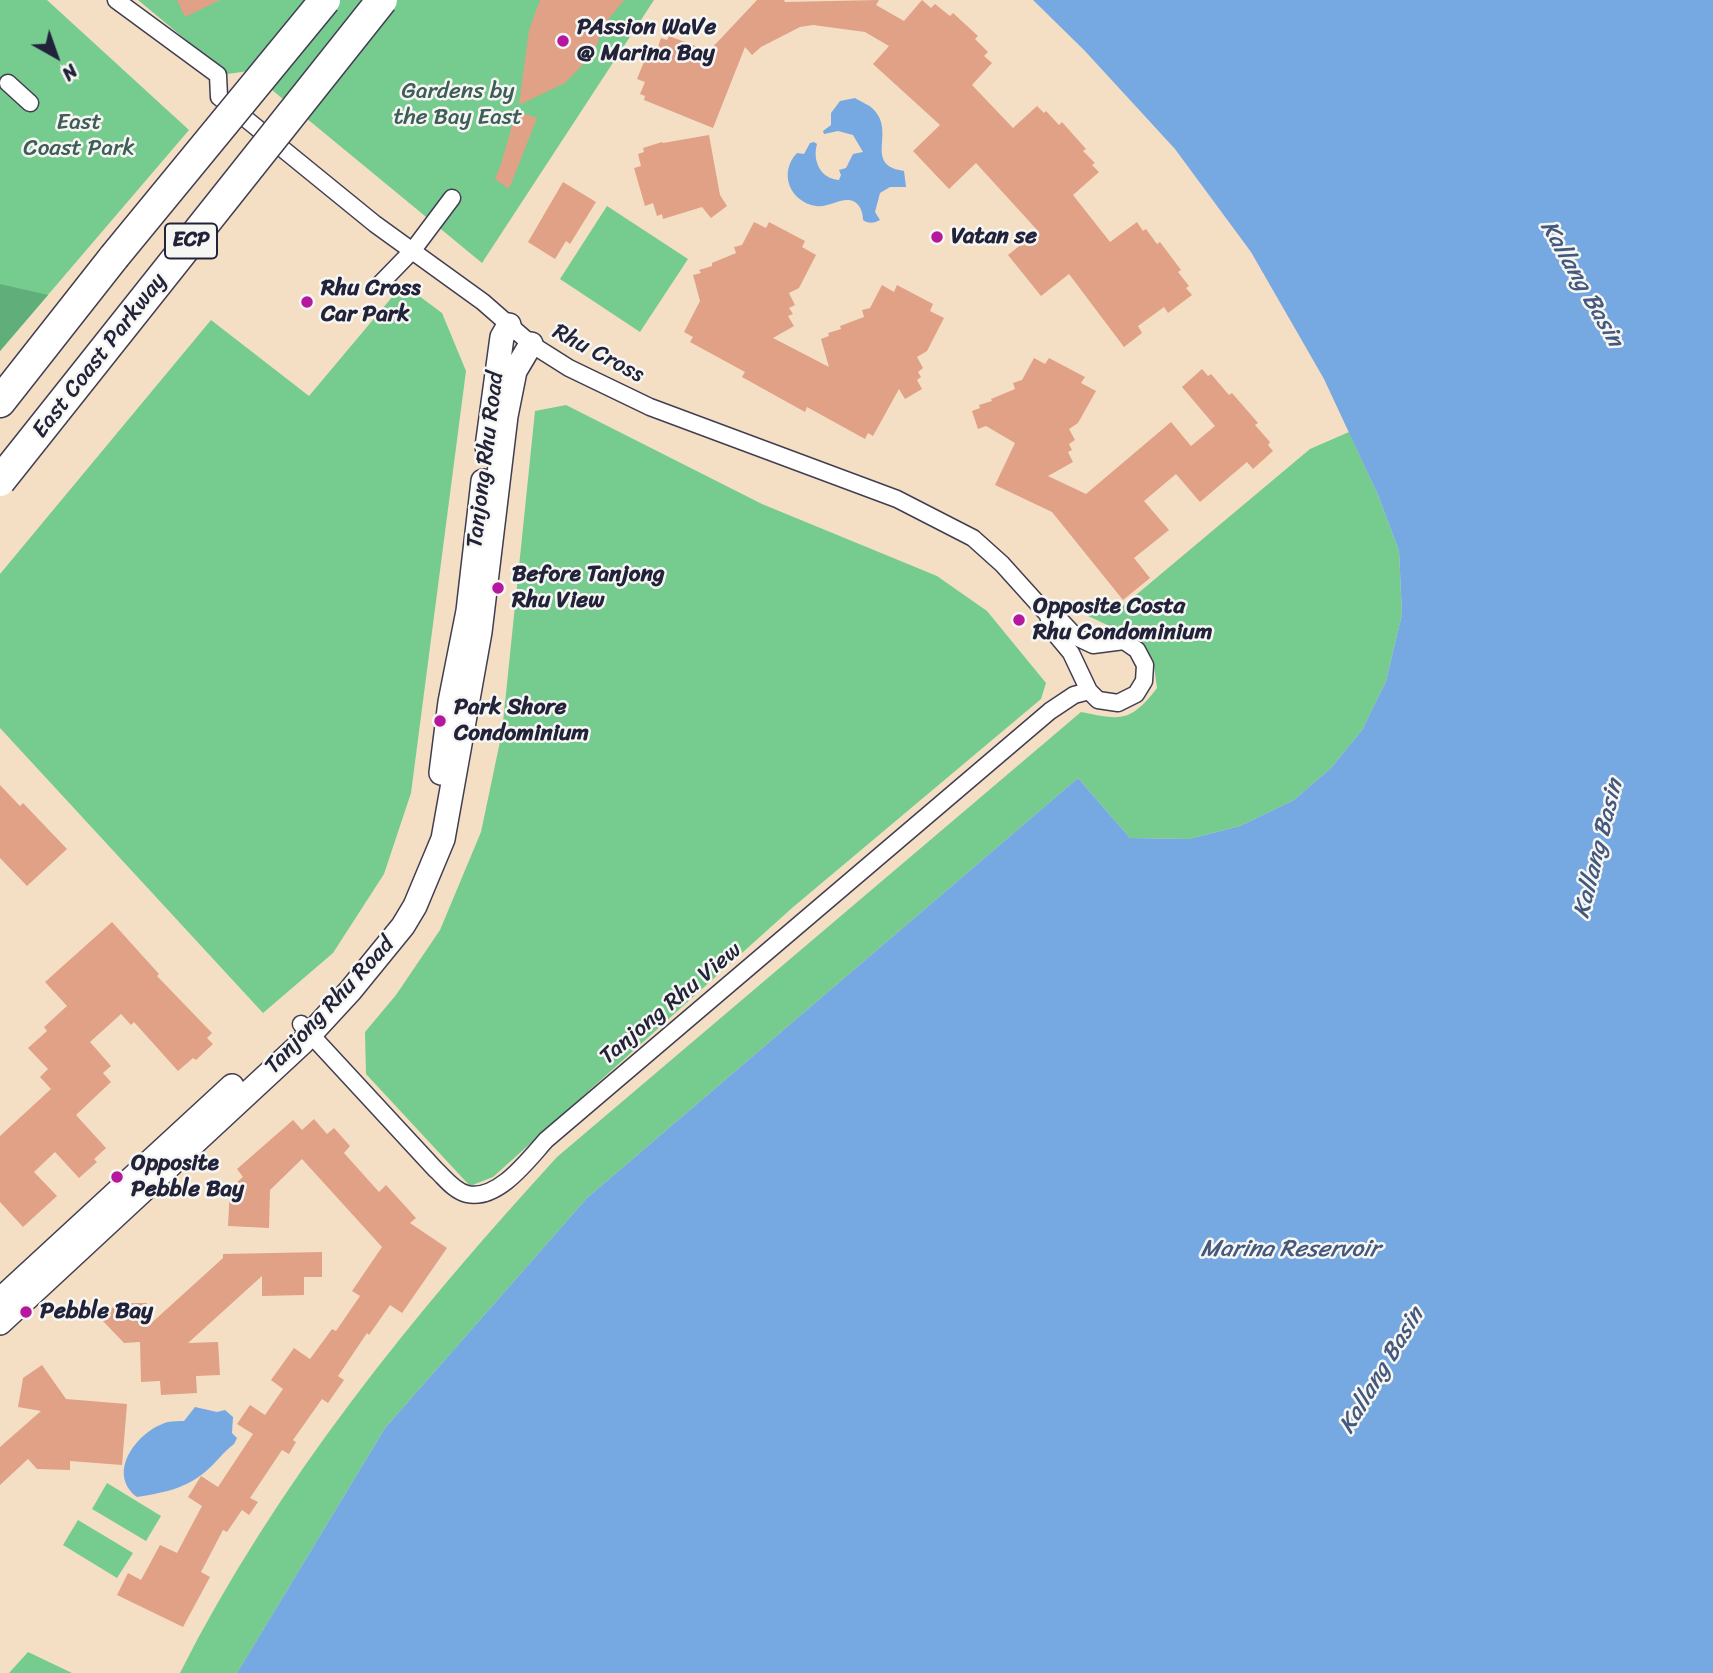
<!DOCTYPE html>
<style>
body{margin:0}
#map{position:relative;width:1713px;height:1673px;overflow:hidden;background:#f4dfc5;font-family:Sriracha,sans-serif}
canvas{display:block}
.north{position:absolute;left:21px;top:21px;width:70px;height:70px;-webkit-text-stroke:5px #f6f6f2;paint-order:stroke;rotate:140deg;font-size:19px;font-weight:700;line-height:28px;text-align:center;color:#22223b}
.north::after{content:'';display:block;margin:auto;width:24px;height:32px;background:#22223b;clip-path:polygon(50% 0,100% 100%,50% 72%,0 100%)}
</style>
<div id="map">
<canvas width="1713" height="1673"></canvas>
<div class="north">N</div>
</div>
<script>
const ctx = document.querySelector('canvas').getContext('2d');
ctx.lineJoin = 'round';
function paint(path, color) { ctx.fillStyle = color; ctx.fill(path, 'evenodd'); }
function strokePath(path, color, width, dash) { ctx.strokeStyle = color; ctx.lineWidth = width; ctx.lineCap = dash ? 'butt' : 'round'; ctx.setLineDash(dash || []); ctx.stroke(path); }
function label(font, color, halo, rows, align = 'center') {
  ctx.font = font + ' Sriracha,sans-serif'; ctx.lineWidth = 5; ctx.setLineDash([]); ctx.textBaseline = 'middle'; ctx.strokeStyle = halo; ctx.fillStyle = color; for (const [text, x, y, turn = 0] of rows) {
    ctx.save(); ctx.translate(x, y); ctx.rotate((+turn || 0) * Math.PI / 180); ctx.textAlign = isNaN(turn) ? turn : align; if (halo) ctx.strokeText(text, 0, 0); ctx.fillText(text, 0, 0); ctx.restore();
  }
}
const green = new Path2D(`
 M 0,0 L 47,0 L 189,130 L 0,351 Z
 M 138,0 L 654,0 L 482,263 L 249,71 L 227,74 Z
 M 607,206 L 688,259 L 640,332 L 560,279 Z
 M 403,284 L 442,313 L 466,371 L 411,793 L 384,874 L 333,953 L 263,1013 L 0,728 L 0,574 L 211,320 L 309,396 Z
 M 566,405 L 762,504 L 937,576 L 987,611 L 1046,683 L 1041,699 L 792,908 L 493,1177 L 470,1186 L 366,1074 L 365,1032 L 396,995 L 440,930 L 481,832 L 502,732 L 535,411 Z
 M 1349,432 L 1378,495 L 1399,551 L 1402,614 L 1386,681 L 1362,730 L 1331,768 L 1294,800 L 1240,826 L 1189,839 L 1130,838 L 1078,778 L 587,1198 L 385,1428 L 237,1673 L 180,1673 C 276,1483 414,1313 557,1157 L 1081,712 C 1121,720 1130,723 1157,688 L 1153,659 L 1135,638 L 1086,615 L 1124,605 L 1310,449 Z
 M 107,1483 L 161,1516 L 146,1541 L 92,1509 Z
 M 78,1520 L 133,1553 L 117,1578 L 63,1545 Z
 M 28,1652 L 72,1673 L 9,1673 Z`);
const forest = new Path2D(`
 M 0,284 L 48,295 L 0,351 Z`);
const water = new Path2D(`
 M 1033,0 L 1713,0 L 1713,1673 L 237,1673 L 385,1428 L 587,1198 L 1078,778 L 1130,838 L 1189,839 L 1240,826 L 1294,800 L 1331,768 L 1362,730 L 1386,681 L 1402,614 L 1399,551 L 1378,495 L 1324,379 L 1251,252 L 1175,149 L 1084,50 Z
 M 855,98 C 861,102 870,105 874,110 C 896,133 863,165 904,171 L 906,187 L 890,187 L 880,193 L 875,212 L 880,220 C 875,223 868,224 863,220 C 863,211 859,201 849,200 C 838,199 827,208 816,206 C 790,202 778,173 797,153 L 804,154 L 810,143 L 814,142 L 817,144 C 812,161 821,179 839,180 L 841,175 L 839,170 L 846,168 L 853,154 L 863,152 L 853,135 L 838,131 L 824,134 L 823,131 L 831,125 L 831,113 L 840,101 Z
 M 195,1407 L 217,1412 L 225,1410 L 233,1417 L 232,1433 L 237,1438 L 234,1444 C 223,1452 216,1463 205,1472 C 185,1489 162,1493 137,1497 C 105,1473 138,1430 168,1422 C 173,1421 179,1421 184,1421 Z`);
const building = new Path2D(`
 M 177,0 L 220,0 L 185,17 Z
 M 540,0 L 624,0 L 603,26 L 594,53 L 565,83 L 519,105 L 529,30 Z
 M 757,0 L 784,0 L 785,2 L 879,0 L 876,5 L 904,21 L 922,0 L 931,8 L 935,4 L 950,16 L 953,13 L 978,36 L 975,39 L 988,52 L 984,56 L 992,63 L 972,85 L 1013,128 L 1037,106 L 1044,113 L 1046,111 L 1059,125 L 1062,122 L 1086,149 L 1083,151 L 1095,163 L 1092,165 L 1099,172 L 1073,195 L 1110,242 L 1137,222 L 1143,231 L 1146,229 L 1157,244 L 1160,242 L 1181,270 L 1178,272 L 1189,286 L 1186,288 L 1192,295 L 1168,313 L 1164,307 L 1138,326 L 1142,333 L 1124,347 L 1069,274 L 1041,296 L 1008,255 L 1038,231 L 976,163 L 949,189 L 913,151 L 940,125 L 873,64 L 889,46 L 865,32 L 813,25 L 800,27 L 761,47 L 752,55 L 745,47 L 713,128 L 644,100 L 645,96 L 640,94 L 645,82 L 637,79 L 650,47 L 657,50 L 661,38 L 667,40 L 669,36 L 709,51 Z
 M 516,111 L 537,118 L 509,189 L 495,179 L 502,161 Z
 M 709,135 L 720,195 L 727,206 L 711,218 L 702,207 L 663,219 L 662,214 L 657,216 L 653,203 L 645,206 L 634,168 L 641,166 L 638,154 L 644,152 L 643,148 L 662,142 L 663,143 Z
 M 563,182 L 596,202 L 570,244 L 566,241 L 555,259 L 528,242 Z
 M 754,222 L 766,228 L 769,222 L 805,241 L 802,247 L 816,255 L 799,288 L 789,293 L 795,305 L 789,308 L 793,314 L 788,316 L 794,326 L 773,338 L 829,367 L 821,339 L 829,336 L 828,333 L 841,329 L 840,326 L 864,317 L 862,310 L 870,308 L 882,285 L 894,292 L 897,285 L 933,304 L 930,311 L 944,318 L 927,351 L 917,357 L 923,368 L 918,372 L 921,377 L 917,380 L 922,389 L 905,399 L 899,389 L 873,436 L 868,433 L 865,439 L 807,407 L 805,412 L 742,377 L 745,372 L 690,342 L 693,337 L 684,332 L 700,301 L 693,275 L 701,273 L 699,270 L 712,266 L 712,263 L 736,253 L 734,247 L 742,245 Z
 M 1034,358 L 1045,364 L 1049,358 L 1085,377 L 1081,383 L 1096,391 L 1078,423 L 1069,429 L 1075,440 L 1069,444 L 1072,450 L 1068,452 L 1073,462 L 1048,476 L 1086,494 L 1171,422 L 1191,446 L 1215,426 L 1182,387 L 1202,369 L 1208,376 L 1211,374 L 1229,395 L 1232,393 L 1258,423 L 1255,425 L 1270,442 L 1268,445 L 1273,451 L 1253,469 L 1247,462 L 1200,502 L 1176,474 L 1144,501 L 1169,530 L 1134,558 L 1150,578 L 1123,600 L 1052,512 L 995,485 L 1015,443 L 986,426 L 978,429 L 972,411 L 980,408 L 979,405 L 992,401 L 991,399 L 1015,389 L 1013,383 L 1022,380 Z
 M 0,785 L 20,806 L 23,803 L 67,849 L 27,886 L 0,858 Z
 M 112,922 L 159,974 L 157,976 L 212,1033 L 207,1038 L 213,1044 L 196,1060 L 193,1058 L 178,1071 L 134,1022 L 131,1025 L 121,1014 L 90,1042 L 111,1066 L 103,1073 L 111,1082 L 76,1115 L 106,1148 L 94,1159 L 97,1162 L 79,1178 L 55,1152 L 34,1172 L 57,1196 L 23,1227 L 0,1202 L 0,1136 L 51,1089 L 40,1077 L 48,1069 L 28,1048 L 47,1031 L 44,1027 L 67,1006 L 45,982 Z
 M 314,1119 L 327,1134 L 334,1128 L 350,1146 L 344,1153 L 379,1192 L 386,1185 L 416,1218 L 410,1223 L 447,1248 L 402,1313 L 390,1305 L 369,1335 L 367,1333 L 338,1376 L 344,1380 L 328,1403 L 322,1399 L 293,1440 L 296,1442 L 289,1454 L 282,1450 L 250,1498 L 258,1502 L 249,1515 L 242,1510 L 227,1532 L 223,1530 L 201,1572 L 210,1577 L 183,1627 L 117,1595 L 128,1573 L 141,1580 L 160,1545 L 177,1553 L 202,1506 L 188,1497 L 201,1476 L 218,1487 L 253,1434 L 237,1424 L 250,1405 L 265,1415 L 283,1389 L 271,1380 L 294,1348 L 310,1359 L 332,1329 L 336,1331 L 360,1296 L 352,1291 L 382,1247 L 302,1159 L 270,1190 L 269,1228 L 228,1226 L 230,1188 L 243,1177 L 237,1169 L 293,1120 L 302,1130 Z
 M 322,1252 L 322,1277 L 304,1277 L 304,1295 L 262,1296 L 262,1276 L 188,1343 L 218,1342 L 220,1375 L 196,1376 L 197,1393 L 161,1395 L 160,1381 L 141,1382 L 140,1342 L 124,1343 L 101,1319 L 117,1303 L 147,1303 L 147,1327 L 223,1258 L 223,1254 Z
 M 42,1365 L 66,1399 L 127,1404 L 122,1465 L 70,1461 L 70,1470 L 37,1469 L 28,1459 L 0,1485 L 0,1447 L 41,1411 L 18,1407 L 23,1378 Z`);
const street = new Path2D(`
 M 116,0 L 218,75 L 219,97 L 375,224 L 483,302 L 531,344 L 569,368 L 650,407 L 897,499 L 973,538 L 1002,564 L 1048,615 L 1051,629 L 1071,653 L 1089,691 L 1098,700 L 1118,703 L 1136,694 L 1144,681 L 1145,665 L 1137,650 L 1124,641 L 1093,645 L 1076,637 L 1061,621 L 1048,615
 M 8,83 L 30,103
 M 380,284 L 413,250 L 452,198
 M 301,1024 L 436,1170 C 445,1178 454,1191 467,1194 C 498,1201 528,1160 546,1140 L 1050,711 L 1074,695 L 1089,691`);
const secondary = new Path2D(`
 M 487,447 L 502,337 L 509,325
 M 441,773 L 450,702 L 468,611 L 483,481
 M 0,1300 L 232,1086
 M 0,1323 L 303,1042 L 350,991 L 403,926 L 415,906 L 443,839 L 480,632 L 506,416 L 515,371 L 531,344`);
const highway = new Path2D(`
 M 0,402 L 114,257`);
const highwayBridge = new Path2D(`
 M 114,257 L 325,0
 M 0,481 L 382,0`);
const markers = [
 [563,41,7,"#b5179e"],
 [937,237,7,"#b5179e"],
 [307,302,7,"#b5179e"],
 [498,588,7,"#b5179e"],
 [1019,620,7,"#b5179e"],
 [440,721,7,"#b5179e"],
 [117,1177,7,"#b5179e"],
 [26,1312,7,"#b5179e"]
];
const shields = [
 [191,241,52]
];
const shieldNames = [
 ["ECP",191,241]
];
const poiNames = [
 ["PAssion WaVe",577,28],
 ["@ Marina Bay",577,54],
 ["Vatan se",951,237],
 ["Rhu Cross",321,289],
 ["Car Park",321,315],
 ["Before Tanjong",512,575],
 ["Rhu View",512,601],
 ["Opposite Costa",1033,607],
 ["Rhu Condominium",1033,633],
 ["Park Shore",454,708],
 ["Condominium",454,734],
 ["Opposite",131,1164],
 ["Pebble Bay",131,1190],
 ["Pebble Bay",40,1312]
];
const parkNames = [
 ["Gardens by",458,92],
 ["the Bay East",458,118],
 ["East",79,123],
 ["Coast Park",79,149]
];
const streetNames = [
 ["Rhu Cross",598,354,28],
 ["East Coast Parkway",100,356,-52],
 ["Tanjong Rhu Road",486,460,-83],
 ["Tanjong Rhu View",671,1004,-40],
 ["Tanjong Rhu Road",330,1006,-47]
];
const waterNames = [
 ["Kallang Basin",1581,284,60],
 ["Kallang Basin",1599,849,-76],
 ["Marina Reservoir",1290,1250],
 ["Kallang Basin",1382,1371,-59]
];
paint(green, '#76cb8f');
paint(forest, '#60af7a');
paint(water, '#76a8e2');
paint(building, '#e0a186');
strokePath(street, '#423e50', 19);
strokePath(secondary, '#423e50', 26);
strokePath(highway, '#423e50', 33);
strokePath(street, '#fff', 16);
strokePath(secondary, '#fff', 23);
strokePath(highway, '#fff', 30);
strokePath(highwayBridge, '#423e50', 33, []);
strokePath(highwayBridge, '#fff', 30);
for (const [x, y, r, color] of markers) { const dot = new Path2D(); dot.arc(x, y, r, 0, 2 * Math.PI); ctx.fillStyle = color; ctx.fill(dot); strokePath(dot, '#f6f6f2', 2.5); }
for (const [x, y, w] of shields) { const box = new Path2D(); box.roundRect(x - w / 2, y - 17.5, w, 35, 5); ctx.fillStyle = '#f6f6f2'; ctx.fill(box); strokePath(box, '#22223b', 2); }
label('bold 21px', '#22223b', null, shieldNames);
label('bold 23px', '#22223b', '#f6f6f2', poiNames, 'left');
label('23px', '#3f5d58', '#f6f6f2', parkNames);
label('23px', '#22223b', '#f6f6f2', streetNames);
label('italic 24px', '#44587e', '#f6f6f2', waterNames);
</script>
